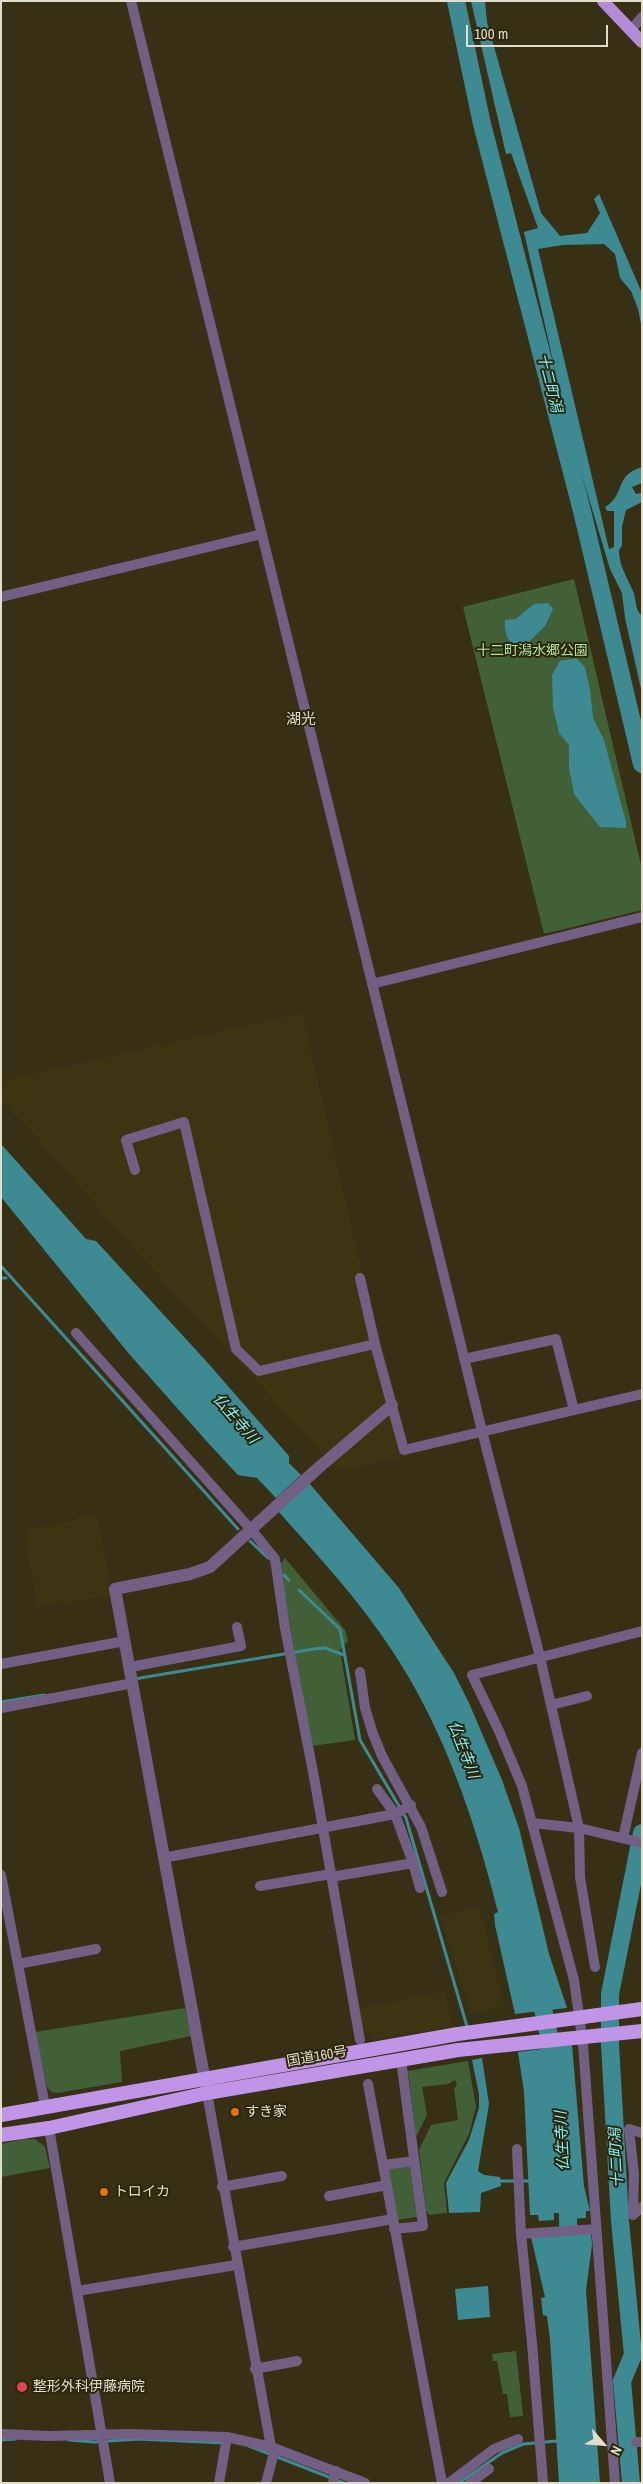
<!DOCTYPE html>
<meta charset="utf-8">
<style>
body{margin:0}
#map{position:relative;width:643px;height:2484px;overflow:hidden;background:#373015;font-family:"Archivo Narrow",sans-serif}
canvas{display:block}
.frame{position:absolute;inset:0;border:2px solid #e2dece;pointer-events:none}
.north{position:absolute;left:578px;top:2419px;width:50px;height:50px;-webkit-text-stroke:4px #2c260a;paint-order:stroke;rotate:117deg;font-size:14px;font-weight:700;line-height:20px;text-align:center;color:#e2dece}
.north::after{content:'';display:block;margin:auto;width:18px;height:22px;background:#e2dece;clip-path:polygon(50% 0,100% 100%,50% 72%,0 100%)}
.scale{position:absolute;left:466px;top:25px;width:142px;height:22px;box-sizing:border-box;border:2px solid #e2dece;border-top:0;padding-left:6px;font-size:15px;line-height:18px;white-space:nowrap;color:#e2dece;-webkit-text-stroke:4px #2c260a;paint-order:stroke}
</style>
<div id="map">
<canvas width="643" height="2484"></canvas>
<div class="frame"></div>
<div class="north">N</div>
<div class="scale">100 m</div>
</div>
<script>
const ctx = document.querySelector('canvas').getContext('2d');
ctx.lineJoin = 'round';
function paint(path, color) { ctx.fillStyle = color; ctx.fill(path, 'evenodd'); }
function strokePath(path, color, width, dash) { ctx.strokeStyle = color; ctx.lineWidth = width; ctx.lineCap = dash ? 'butt' : 'round'; ctx.setLineDash(dash || []); ctx.stroke(path); }
function label(font, color, halo, rows, align = 'center') {
  ctx.font = font + ' "Archivo Narrow","Noto Sans JP",sans-serif'; ctx.lineWidth = 4; ctx.setLineDash([]); ctx.textBaseline = 'middle'; ctx.strokeStyle = halo; ctx.fillStyle = color; for (const [text, x, y, turn = 0] of rows) {
    ctx.save(); ctx.translate(x, y); ctx.rotate((+turn || 0) * Math.PI / 180); ctx.textAlign = isNaN(turn) ? turn : align; if (halo) ctx.strokeText(text, 0, 0); ctx.fillText(text, 0, 0); ctx.restore();
  }
}
const built = new Path2D(`
 M 302,1013 L 357,1251 L 411,1456 L 340,1471 L 162,1280 L 1,1098 L 1,1081 Z
 M 97,1515 L 112,1596 L 37,1607 L 25,1530 Z
 M 479,1906 L 504,2007 L 471,2014 L 440,1916 Z
 M 445,1991 L 452,2027 L 372,2040 L 371,2031 L 362,2032 L 358,2008 Z`);
const green = new Path2D(`
 M 574,579 L 642,869 L 642,910 L 544,934 L 463,607 Z
 M 285,1558 L 345,1630 L 348,1641 L 340,1650 L 355,1740 L 312,1746 L 279,1566 Z
 M 185,2008 L 191,2036 L 120,2051 L 122,2082 L 57,2093 L 52,2092 L 47,2087 L 35,2032 Z
 M 468,2061 L 476,2107 L 469,2134 L 444,2183 L 447,2213 L 429,2215 L 426,2210 L 419,2150 L 431,2125 L 458,2120 L 454,2089 L 457,2085 L 455,2080 L 448,2084 L 422,2087 L 427,2115 L 416,2137 L 408,2071 Z
 M 24,2139 L 35,2139 L 45,2147 L 50,2168 L 1,2177 L 1,2144 Z
 M 410,2165 L 417,2217 L 397,2220 L 387,2169 Z
 M 516,2351 L 523,2416 L 510,2417 L 507,2394 L 503,2394 L 497,2361 L 493,2361 L 492,2354 Z`);
const water = new Path2D(`
 M 471,1 L 485,1 L 487,22 L 541,213 L 560,236 L 587,233 L 600,213 L 594,199 L 599,194 L 642,293 L 642,329 L 638,309 L 631,291 L 620,278 L 615,254 L 604,244 L 563,245 L 538,249 L 609,549 L 614,547 L 614,511 L 607,511 L 605,507 C 626,495 613,476 642,467 L 642,483 L 632,487 L 636,494 L 642,493 L 642,502 L 626,510 L 622,527 L 622,546 L 619,550 C 619,566 627,577 633,591 C 637,601 634,608 642,616 L 642,693 L 625,618 L 622,593 L 610,569 L 569,432 L 524,232 L 538,228 L 511,153 L 506,154 Z
 M 548,603 L 553,609 L 545,626 L 522,649 C 508,644 504,634 505,620 L 516,619 L 534,604 Z
 M 576,658 L 585,667 L 590,690 L 593,718 L 604,740 L 626,822 L 626,828 L 600,827 L 574,794 L 569,767 L 569,745 L 559,733 L 553,707 L 552,675 L 560,661 Z
 M 1,1144 L 86,1239 L 96,1241 L 207,1362 L 289,1456 L 289,1463 L 301,1475 L 276,1498 L 257,1478 L 238,1475 L 210,1445 L 130,1355 L 1,1197 Z
 M 309,1483 L 399,1588 L 454,1673 L 469,1703 L 502,1780 L 519,1828 L 549,1954 L 567,2008 L 515,2014 L 495,1925 L 494,1914 L 498,1912 C 475,1821 445,1731 393,1652 C 360,1601 318,1556 278,1511 Z
 M 572,2045 L 584,2186 L 590,2211 L 586,2211 L 586,2218 L 570,2219 L 570,2213 L 554,2213 L 554,2220 L 539,2221 L 538,2215 L 530,2215 L 524,2092 L 518,2052 Z
 M 482,2058 L 489,2104 L 478,2171 L 484,2175 L 500,2177 L 501,2186 L 481,2193 L 480,2212 L 449,2213 L 446,2183 L 469,2140 L 479,2108 L 479,2094 L 472,2060 Z
 M 591,2233 L 592,2245 L 586,2290 L 600,2483 L 559,2483 L 550,2339 L 547,2316 L 543,2315 L 541,2298 L 545,2297 L 531,2237 Z
 M 488,2286 L 490,2317 L 458,2320 L 455,2289 Z`);
const stream = new Path2D(`
 M 1,1266 L 238,1529
 M 1,1278 L 6,1278
 M 250,1541 L 268,1558
 M 284,1575 L 289,1580
 M 299,1590 L 340,1629 L 360,1740 L 406,1818 L 468,2030
 M 134,1679 L 314,1649 L 325,1648 L 344,1655
 M 1,1702 L 44,1695
 M 497,2181 L 533,2181
 M 1,2440 L 16,2439
 M 69,2440 L 94,2442 L 138,2439 L 225,2443
 M 249,2446 L 344,2483
 M 459,2483 L 502,2453 L 523,2444 L 557,2441`);
const river = new Path2D(`
 M 456,1 L 482,124 L 582,511 L 642,764
 M 538,1987 L 557,2071
 M 567,2189 L 569,2248
 M 631,2483 L 622,2381 L 633,2355 L 620,2221 L 610,2044 L 610,1994 L 642,1833`);
const minor = new Path2D(`
 M 131,1 L 482,1431 L 540,1657 L 579,1828 L 580,1877 L 595,1967
 M 630,31 L 642,17
 M 1,597 L 262,534
 M 372,984 L 642,917
 M 135,1170 L 126,1140 L 184,1122 L 236,1349 L 259,1371 L 375,1344 L 404,1450 L 642,1394
 M 360,1278 L 375,1344
 M 76,1333 L 246,1524
 M 464,1359 L 556,1339 L 574,1410
 M 254,1533 L 275,1559 L 285,1628 L 314,1777 L 360,2040
 M 1,1664 L 125,1641
 M 130,1667 L 241,1646 L 237,1627
 M 360,1672 L 365,1708 L 373,1734 L 382,1756 L 421,1827 L 442,1892
 M 551,1705 L 587,1696
 M 1,1708 L 133,1683
 M 377,1789 L 395,1814 L 411,1805
 M 532,1823 L 579,1828 L 642,1843
 M 623,1838 L 642,1753
 M 163,1858 L 395,1814 L 413,1863
 M 1,1875 L 45,2106
 M 331,1877 L 413,1863 L 420,1888
 M 260,1886 L 331,1874
 M 18,1964 L 96,1949
 M 368,2084 L 442,2483
 M 207,2093 L 271,2447
 M 49,2128 L 110,2483
 M 642,2133 L 629,2129 L 634,2174 L 633,2215 L 642,2207
 M 517,2149 L 521,2234 L 596,2229
 M 383,2165 L 414,2161
 M 222,2187 L 282,2176
 M 329,2196 L 387,2185
 M 394,2229 L 423,2226 L 401,2060
 M 521,2234 L 532,2343 L 543,2483
 M 233,2247 L 393,2219
 M 77,2291 L 236,2265
 M 255,2369 L 297,2361
 M 1,2434 L 49,2436 L 128,2434 L 227,2437 L 271,2447 L 365,2483
 M 636,2442 L 642,2442
 M 219,2483 L 227,2437
 M 266,2483 L 275,2449
 M 333,2483 L 336,2471
 M 449,2483 L 494,2449 L 518,2439
 M 470,2483 L 489,2469
 M 615,2483 L 583,2044 L 574,1980 L 522,1786 L 499,1731 L 472,1675 L 642,1631`);
const tertiary = new Path2D(`
 M 206,2087 L 115,1589 L 190,1574 L 210,1567 L 316,1470 L 392,1405`);
const primary = new Path2D(`
 M 603,1 L 642,42`);
const trunk = new Path2D(`
 M 1,2115 L 458,2034 L 642,2009
 M 1,2135 L 49,2128 L 207,2093 L 458,2050 L 642,2031`);
const markers = [
 [235,2112,5,"#e8710a"],
 [104,2192,5,"#e8710a"],
 [22,2387,6,"#e0444e"]
];
const parkNames = [
 ["十二町潟水郷公園",532,651]
];
const streetNames = [
 ["国道160号",317,2057,-10]
];
const poiNames = [
 ["すき家",245,2112],
 ["トロイカ",114,2192],
 ["整形外科伊藤病院",33,2387]
];
const waterNames = [
 ["十二町潟",549,383,76],
 ["仏生寺川",235,1419,49],
 ["仏生寺川",463,1750,69],
 ["仏生寺川",563,2141,-93],
 ["十二町潟",617,2158,-93]
];
const neighbourhoodNames = [
 ["湖光",301,720]
];
paint(built, '#3d3511');
paint(green, '#416038');
paint(water, '#3e8a93');
strokePath(stream, '#3e8a93', 3);
strokePath(river, '#3e8a93', 18);
strokePath(minor, '#725f84', 10);
strokePath(tertiary, '#725f84', 12);
strokePath(primary, '#b38cd8', 12);
strokePath(trunk, '#c095e8', 14);
for (const [x, y, r, color] of markers) { const dot = new Path2D(); dot.arc(x, y, r, 0, 2 * Math.PI); ctx.fillStyle = color; ctx.fill(dot); strokePath(dot, '#2c260a', 2); }
label('14px', '#aee3a0', '#2c260a', parkNames);
label('14px', '#e2dece', '#2c260a', streetNames);
label('14px', '#e2dece', '#2c260a', poiNames, 'left');
label('italic 15px', '#7ef0fe', '#2c260a', waterNames);
label('15px', '#e2dece', '#2c260a', neighbourhoodNames);
</script>
